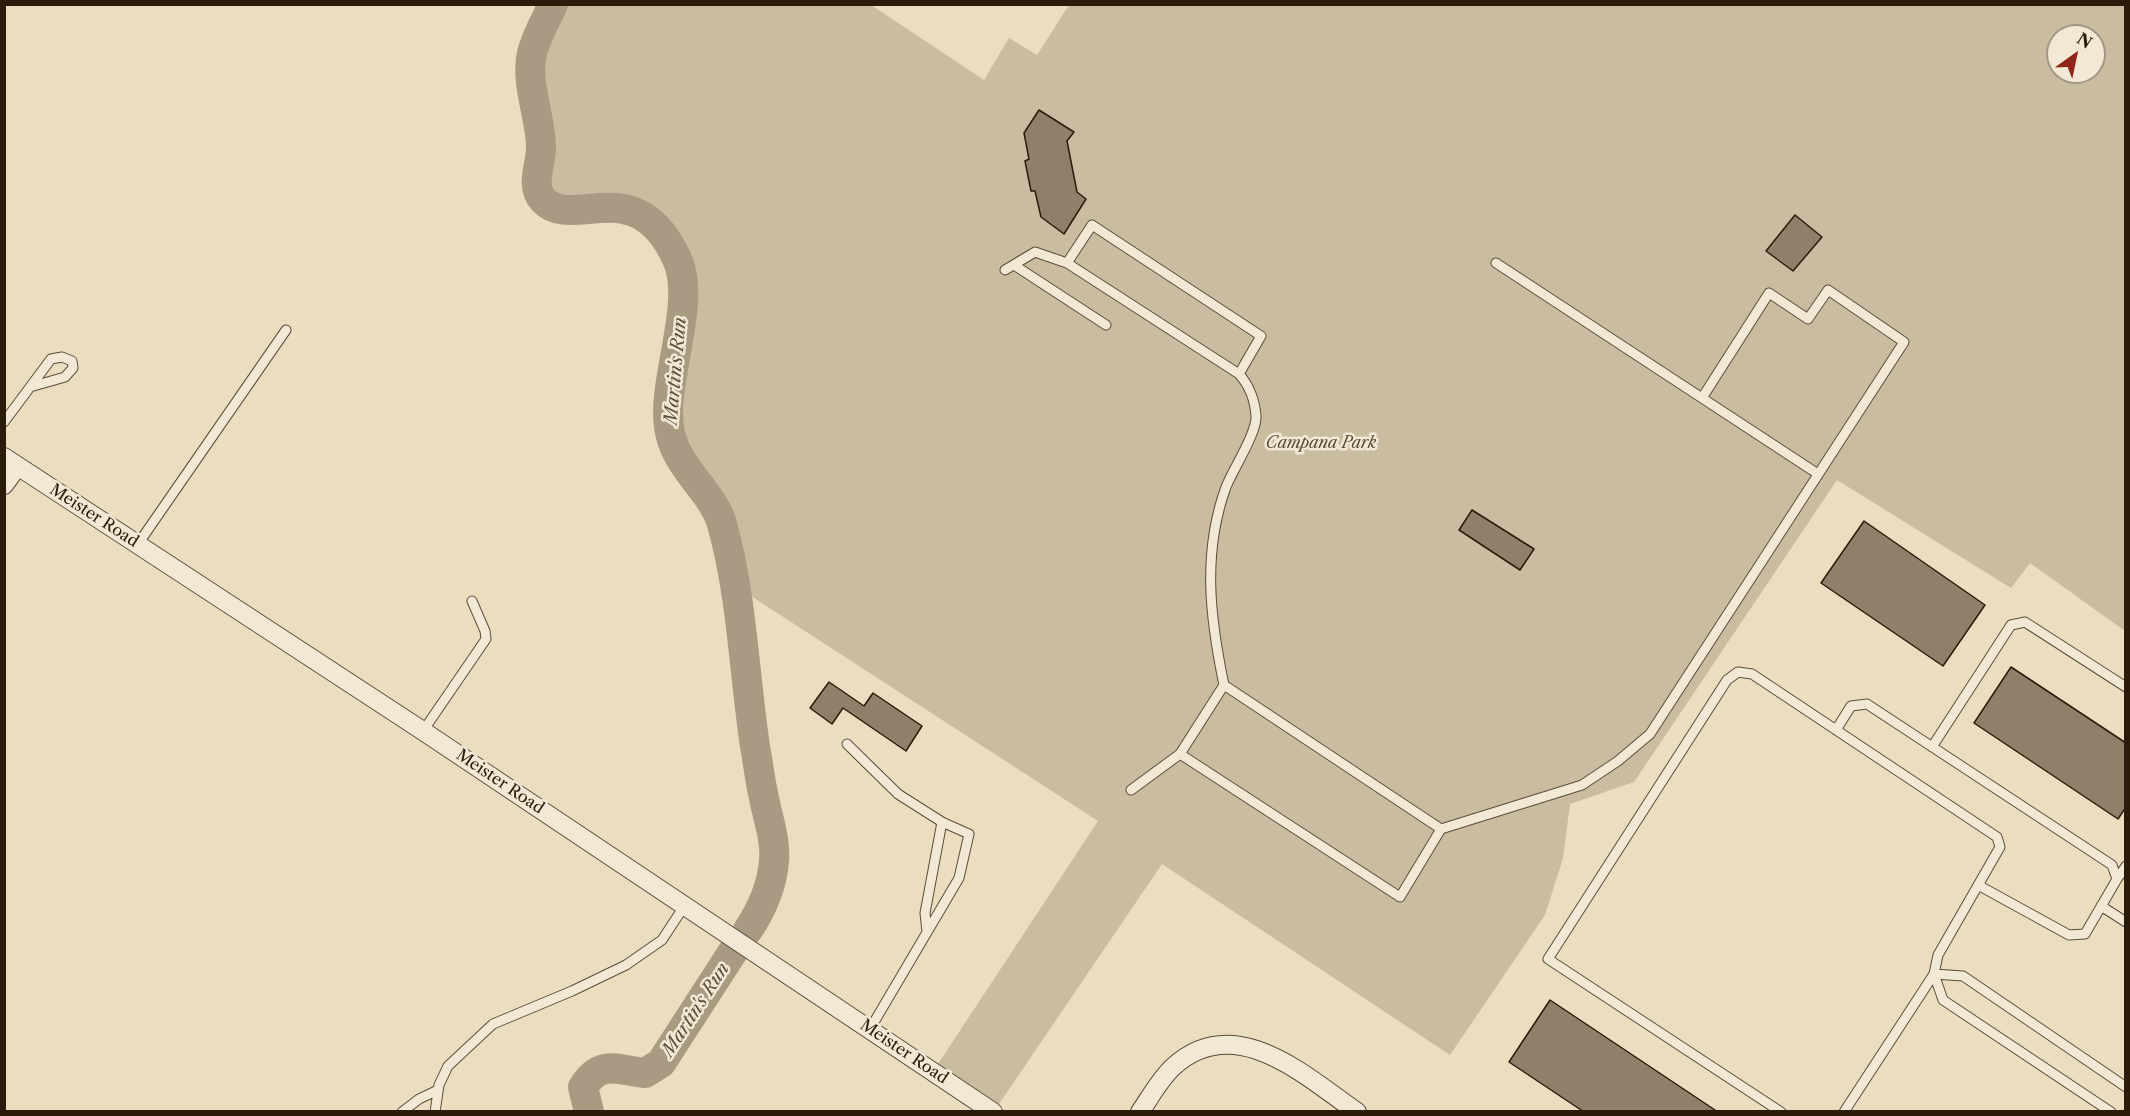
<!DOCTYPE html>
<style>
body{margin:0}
#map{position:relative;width:2130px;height:1116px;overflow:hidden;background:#eaddc0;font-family:"Libre Caslon Text",serif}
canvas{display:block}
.frame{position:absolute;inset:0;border:6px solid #2b1b0a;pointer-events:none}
.north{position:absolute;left:2046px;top:24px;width:60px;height:60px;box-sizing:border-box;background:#f1e9d6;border:2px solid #a29784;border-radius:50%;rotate:33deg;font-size:16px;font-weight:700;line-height:24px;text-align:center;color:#2b1b0a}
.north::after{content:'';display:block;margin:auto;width:21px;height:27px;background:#8f2418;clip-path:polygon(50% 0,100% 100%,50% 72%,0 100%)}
</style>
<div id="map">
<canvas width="2130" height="1116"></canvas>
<div class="frame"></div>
<div class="north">N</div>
</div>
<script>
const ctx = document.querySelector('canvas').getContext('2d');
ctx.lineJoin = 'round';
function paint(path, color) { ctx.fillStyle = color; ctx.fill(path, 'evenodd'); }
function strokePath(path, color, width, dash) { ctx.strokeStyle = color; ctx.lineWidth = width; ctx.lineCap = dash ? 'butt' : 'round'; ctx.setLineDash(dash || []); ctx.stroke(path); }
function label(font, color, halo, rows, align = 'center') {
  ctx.font = font + ' "Libre Caslon Text",serif'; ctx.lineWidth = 5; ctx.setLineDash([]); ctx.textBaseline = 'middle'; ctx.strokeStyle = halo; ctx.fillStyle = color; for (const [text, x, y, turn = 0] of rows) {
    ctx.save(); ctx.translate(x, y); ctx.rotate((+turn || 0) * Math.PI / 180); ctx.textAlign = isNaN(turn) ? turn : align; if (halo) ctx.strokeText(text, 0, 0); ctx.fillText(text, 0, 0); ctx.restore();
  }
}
const green = new Path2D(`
 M 553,4 L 871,5 L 984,80 L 1009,38 L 1037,55 L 1069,5 L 2125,5 L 2125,631 L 2030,563 L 2011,588 L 1837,480 L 1634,782 L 1570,804 L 1563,858 L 1545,915 L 1450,1055 L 1162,864 L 999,1104 L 938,1064 L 1098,821 L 734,585 C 731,566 729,537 720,519 C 704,489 670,460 668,425 C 665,380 695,297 677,259 C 661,224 636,205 596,206 C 580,207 559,214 544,201 C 529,188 541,165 541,149 C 542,118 526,85 532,54 C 535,38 547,20 553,4 ZM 2058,36 L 2094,36 L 2094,72 L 2058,72 Z`);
const river = new Path2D(`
 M 553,4 C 546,20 536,37 532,53 C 525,83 541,118 541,148 C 541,165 530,185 543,200 C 573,232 636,169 677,259 C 697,302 662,380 669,427 C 674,467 712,490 722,524 C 742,596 744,673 755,746 C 758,763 760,781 764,798 C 768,819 776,840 774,861 C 772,887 762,909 748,930
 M 589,1112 L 583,1087 C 601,1059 617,1070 645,1073 L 661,1063 L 734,950`);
const building = new Path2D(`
 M 1039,110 L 1074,132 L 1067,141 L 1077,192 L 1086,199 L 1064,234 L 1041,217 L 1035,191 L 1031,191 L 1025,161 L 1029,159 L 1024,133 Z
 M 1795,215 L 1822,237 L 1793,271 L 1766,251 Z
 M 1472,510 L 1534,549 L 1520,570 L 1459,530 Z
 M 1864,521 L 1985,605 L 1943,666 L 1821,583 Z
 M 2011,667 L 2126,743 L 2126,807 L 2118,819 L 1974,723 Z
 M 829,682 L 864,706 L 873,693 L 922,726 L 906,751 L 843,708 L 832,724 L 810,708 Z
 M 1550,1000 L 1718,1112 L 1584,1112 L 1509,1062 Z`);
const lane = new Path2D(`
 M 1496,263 L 1702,398
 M 1014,265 L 1106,325
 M 1005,270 L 1035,252 L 1067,263
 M 4,422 L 51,359 L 62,357 L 72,361 L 73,368 L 65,377 L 30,387
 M 138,544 L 286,330
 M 1224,685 C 1210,618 1202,553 1226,487 C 1233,469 1257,433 1256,416 C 1255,401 1249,385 1239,374 L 1261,336 L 1092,225 L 1067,263 L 1239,374
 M 1836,730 L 1851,706 L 1867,704 L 2112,865 L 2117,879 L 2085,934 L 2069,935 L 1978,885
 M 423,731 L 486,639 L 485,631 L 472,601
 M 847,744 L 898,794 L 942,822 L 969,834 L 959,878 L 870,1029
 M 1932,747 L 2011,625 L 2025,622 L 2126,687
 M 1180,754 L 1224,685 L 1441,829
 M 1131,790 L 1180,754 L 1400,897 L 1441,829 L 1582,785 L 1618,761 L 1650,734 L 1904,342 L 1828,290 L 1808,319 L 1769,293 L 1702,398 L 1818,474
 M 2117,879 L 2126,866
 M 2101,906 L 2126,922
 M 927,932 L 925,913 L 942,822
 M 1934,974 L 1943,1000 L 2111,1112
 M 1934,974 L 1963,976 L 2126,1087
 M 402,1112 L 419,1099 L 438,1090
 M 435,1112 L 439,1085 L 448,1066 L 493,1024 L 572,991 L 626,965 L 662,940 L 685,905
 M 1781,1112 L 1548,959 L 1727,680 L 1738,672 L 1752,674 L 1997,837 L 2000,847 L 1938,955 L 1934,974 L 1844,1112`);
const street = new Path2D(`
 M 4,457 L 423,731 L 993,1112
 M 4,485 L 18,466
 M 1140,1112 C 1151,1096 1160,1079 1173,1067 C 1235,1010 1305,1076 1357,1112`);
const parkNames = [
 ["Campana Park",1321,443]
];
const streetNames = [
 ["Meister Road",94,516,33],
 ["Meister Road",500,782,34],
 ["Meister Road",904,1052,34]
];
const waterNames = [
 ["Martin's Run",676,371,-85],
 ["Martin's Run",696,1010,-57]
];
paint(green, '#cabca1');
strokePath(river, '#a99b82', 30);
paint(building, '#8e8069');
strokePath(building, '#2b1b0a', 1.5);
strokePath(lane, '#5b4c38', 11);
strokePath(street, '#5b4c38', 20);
strokePath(lane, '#f1e9d6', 9);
strokePath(street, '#f1e9d6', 18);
label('italic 16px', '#5b4b37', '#f1e9d6', parkNames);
label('16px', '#2b1b0a', '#f1e9d6', streetNames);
label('italic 18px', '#5d4e3a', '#f1e9d6', waterNames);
</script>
